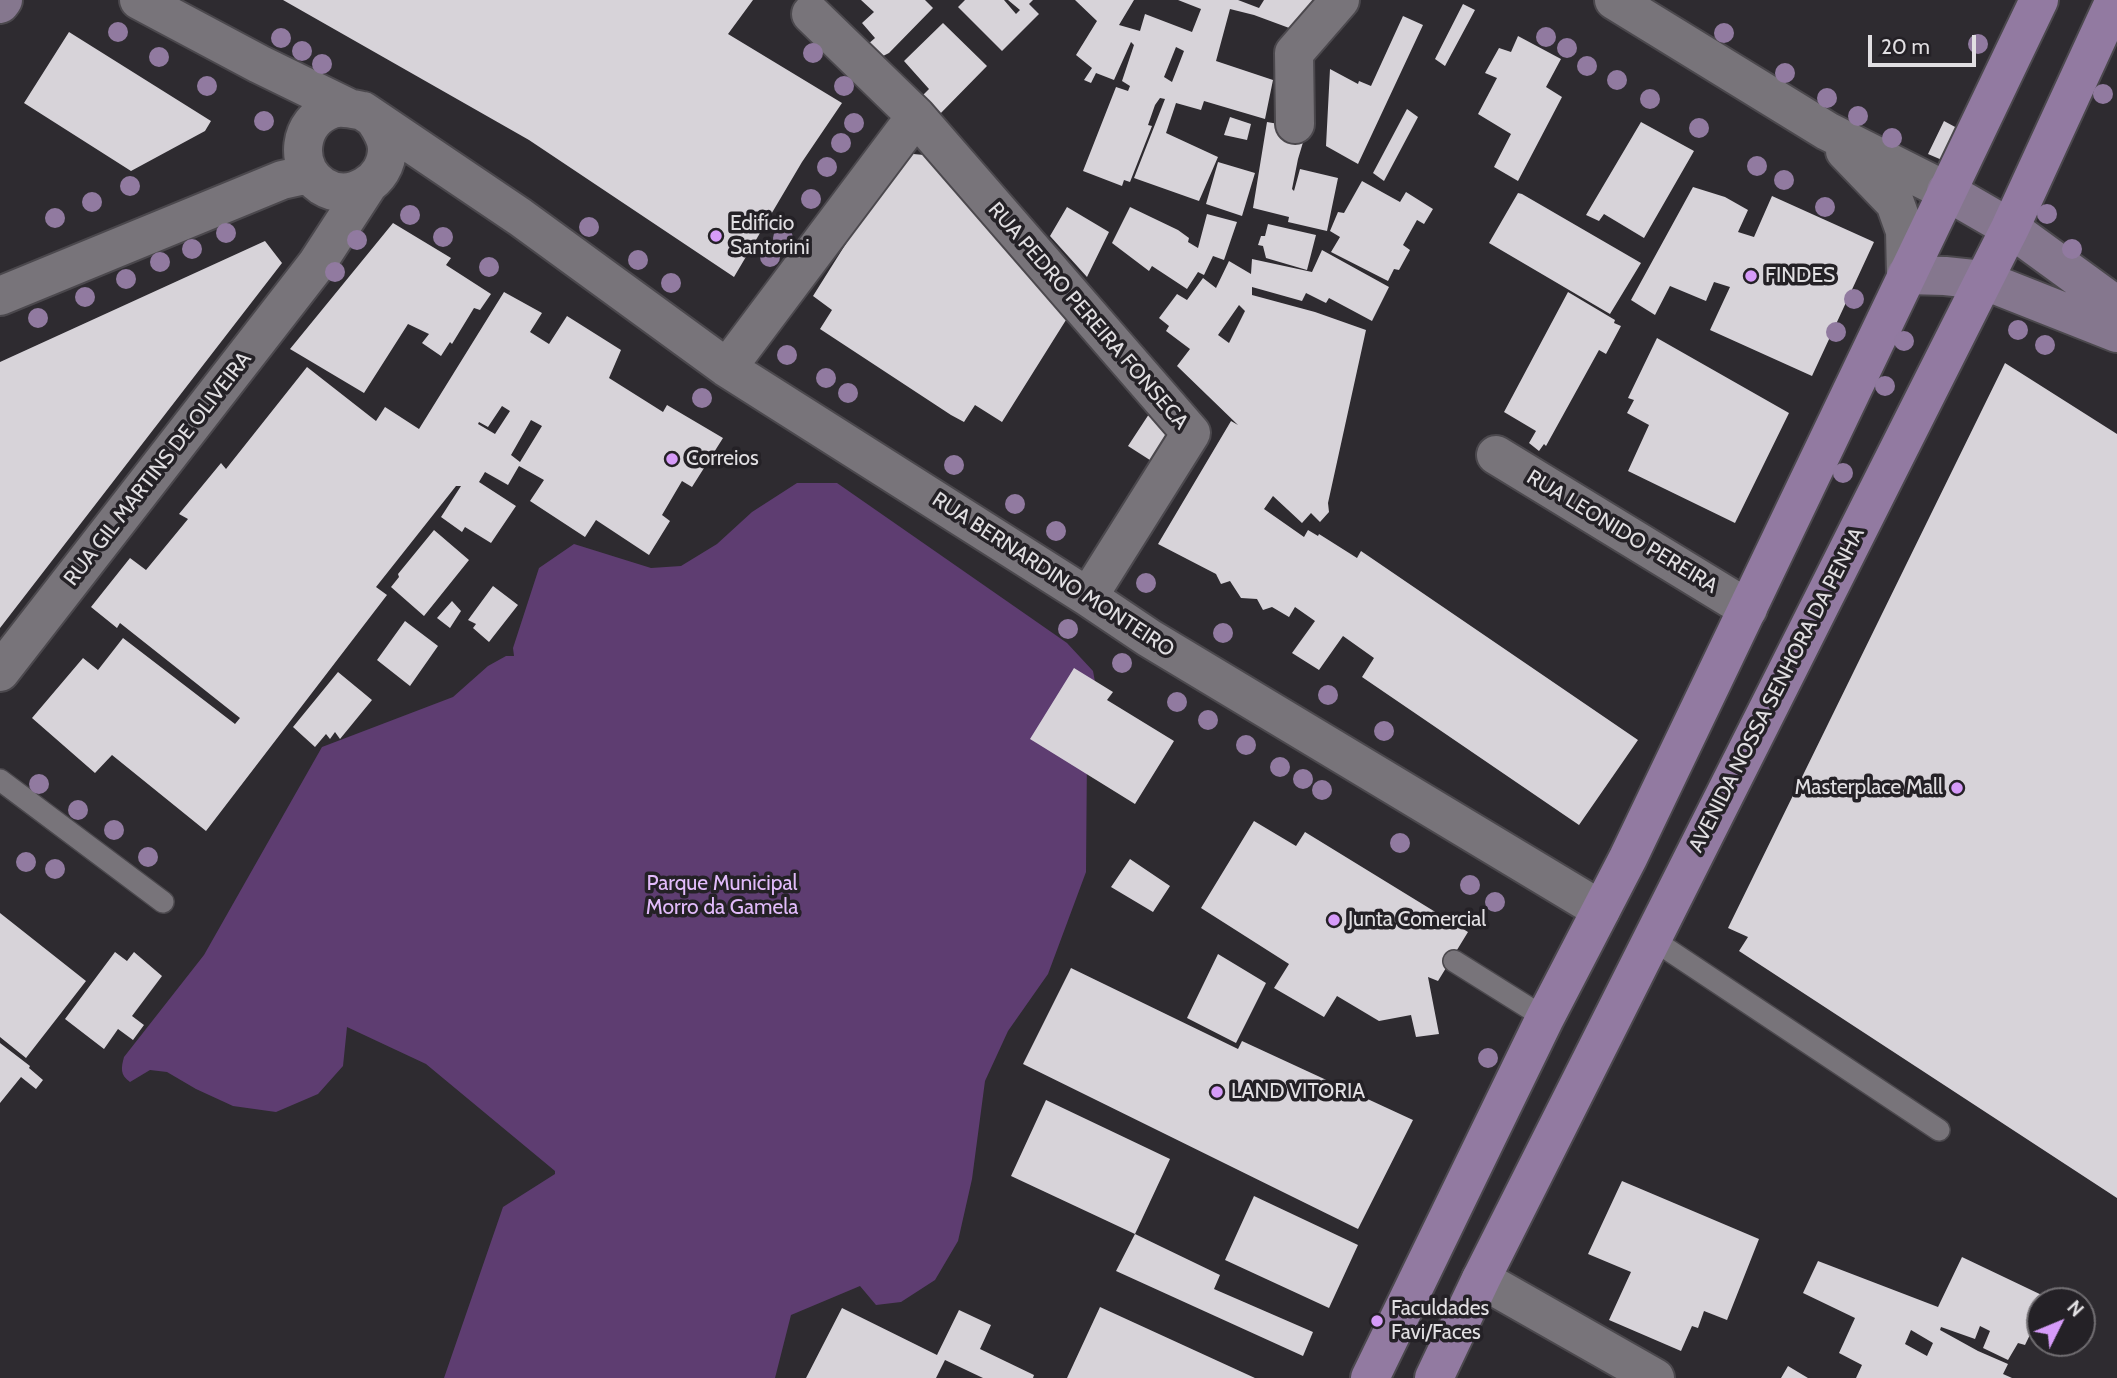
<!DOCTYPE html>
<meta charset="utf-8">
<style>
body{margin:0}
#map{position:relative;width:2117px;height:1378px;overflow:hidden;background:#2e2b30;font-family:Cabin,sans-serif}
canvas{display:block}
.north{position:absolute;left:2026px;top:1287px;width:70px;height:70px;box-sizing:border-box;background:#242126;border:2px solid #706d71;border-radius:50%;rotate:47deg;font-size:19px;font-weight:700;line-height:28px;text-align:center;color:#e1dfe2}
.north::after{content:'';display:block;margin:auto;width:24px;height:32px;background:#d69bf9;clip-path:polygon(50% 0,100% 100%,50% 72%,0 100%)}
.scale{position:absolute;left:1868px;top:35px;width:108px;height:32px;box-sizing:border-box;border:4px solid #e1dfe2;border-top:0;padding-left:9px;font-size:21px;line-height:24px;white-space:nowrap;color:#e1dfe2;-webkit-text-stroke:5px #242126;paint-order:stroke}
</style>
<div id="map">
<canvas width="2117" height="1378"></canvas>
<div class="north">N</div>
<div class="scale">20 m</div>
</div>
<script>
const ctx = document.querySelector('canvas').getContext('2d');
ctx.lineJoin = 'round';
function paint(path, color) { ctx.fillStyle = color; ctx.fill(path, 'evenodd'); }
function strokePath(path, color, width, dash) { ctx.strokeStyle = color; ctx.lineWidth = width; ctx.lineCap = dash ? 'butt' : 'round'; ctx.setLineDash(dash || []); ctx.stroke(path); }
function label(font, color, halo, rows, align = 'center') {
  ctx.font = font + ' Cabin,sans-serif'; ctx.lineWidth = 7; ctx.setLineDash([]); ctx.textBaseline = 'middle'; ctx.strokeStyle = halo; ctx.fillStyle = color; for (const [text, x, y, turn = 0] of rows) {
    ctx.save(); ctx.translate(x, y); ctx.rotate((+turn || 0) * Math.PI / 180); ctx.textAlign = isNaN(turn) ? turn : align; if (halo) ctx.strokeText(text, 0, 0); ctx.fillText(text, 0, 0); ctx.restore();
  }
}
const green = new Path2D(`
 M 797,483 L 837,483 L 1067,643 L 1093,671 L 1100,709 L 1087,752 L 1086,872 L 1048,974 L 1008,1031 L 985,1081 L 972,1179 L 958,1241 L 935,1280 L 901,1302 L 876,1305 L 860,1286 L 791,1315 L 775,1378 L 444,1378 L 503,1207 L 555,1174 L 555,1171 L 426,1064 L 347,1027 L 343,1066 L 318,1094 L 276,1112 L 233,1106 L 196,1089 L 167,1072 L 150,1070 L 130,1082 C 120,1075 121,1068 124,1057 L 204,955 L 322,747 L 453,697 L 488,666 L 506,656 L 514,656 L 513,648 L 539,568 L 574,544 L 651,568 L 681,566 L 717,544 L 752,512 Z`);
const building = new Path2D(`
 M 283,0 L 753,0 L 728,34 L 842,103 L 802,162 L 734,277 L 529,140 Z
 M 861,0 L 925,0 L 933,8 L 889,53 L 879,58 L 867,45 L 875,38 L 862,23 L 874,12 Z
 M 965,0 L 1004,0 L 1016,14 L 1020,10 L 1008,0 L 1033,0 L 1029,4 L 1039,14 L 1002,51 L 958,7 Z
 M 1075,0 L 1134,0 L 1119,25 L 1140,31 L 1145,14 L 1192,32 L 1201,9 L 1178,0 L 1238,0 L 1259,8 L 1264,0 L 1316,0 L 1300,32 L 1254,15 L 1230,9 L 1216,61 L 1273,80 L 1265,119 L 1204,101 L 1201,110 L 1176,103 L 1166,133 L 1218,157 L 1199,201 L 1134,178 L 1165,99 L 1160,98 L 1155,105 L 1148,125 L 1152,126 L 1130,182 L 1124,180 L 1122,186 L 1083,171 L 1116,87 L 1128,91 L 1130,86 L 1122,81 L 1134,45 L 1131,42 L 1114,80 L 1096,73 L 1091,83 L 1084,80 L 1092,68 L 1076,55 L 1097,21 ZM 1176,47 L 1184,51 L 1172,82 L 1164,77 Z
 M 1463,4 L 1475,10 L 1445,66 L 1435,59 Z
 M 1403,16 L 1423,25 L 1358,164 L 1326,146 L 1330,69 L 1358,84 L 1359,81 L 1371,86 Z
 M 943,23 L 987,66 L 937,117 L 918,100 L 929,89 L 904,61 Z
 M 69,32 L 211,121 L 205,131 L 131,171 L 24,103 Z
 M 1518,36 L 1561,59 L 1546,87 L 1562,97 L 1518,181 L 1494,167 L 1511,134 L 1478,114 L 1497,78 L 1485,73 L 1499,48 L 1511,52 Z
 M 1407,109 L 1418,117 L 1384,181 L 1373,173 Z
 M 1230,117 L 1251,124 L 1247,140 L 1224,135 Z
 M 1944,121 L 1957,128 L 1942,160 L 1928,154 Z
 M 1267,122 L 1307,129 L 1298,159 L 1292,189 L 1294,191 L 1300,169 L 1338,178 L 1327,231 L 1288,222 L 1289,217 L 1253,208 Z
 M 1641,122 L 1694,151 L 1644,238 L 1604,214 L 1599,221 L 1586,215 Z
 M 903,153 L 924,155 L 1071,312 L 1002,422 L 975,405 L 964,422 L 951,415 L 820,329 L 832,310 L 813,296 Z
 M 1218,162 L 1255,173 L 1242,216 L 1206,204 Z
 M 1362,181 L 1400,202 L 1406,192 L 1433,209 L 1424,224 L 1417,220 L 1403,245 L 1410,250 L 1399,270 L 1394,269 L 1388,281 L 1331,252 L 1340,237 L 1330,231 L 1338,212 L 1344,213 Z
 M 1693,187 L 1725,197 L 1748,210 L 1738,232 L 1754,237 L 1772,196 L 1874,242 L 1812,376 L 1710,330 L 1730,287 L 1714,282 L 1706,301 L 1670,286 L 1655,315 L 1631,300 Z
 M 1518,193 L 1522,194 L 1641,263 L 1610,314 L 1489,243 Z
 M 1067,207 L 1109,232 L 1087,277 L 1050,236 Z
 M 1130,207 L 1178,230 L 1189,238 L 1188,242 L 1198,248 L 1207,214 L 1237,222 L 1224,260 L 1213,256 L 1204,275 L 1198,272 L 1187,289 L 1152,266 L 1149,271 L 1112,243 Z
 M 393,223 L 451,258 L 446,265 L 491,294 L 480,310 L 474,308 L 452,344 L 450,342 L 441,356 L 422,343 L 429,334 L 408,324 L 364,393 L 290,349 Z
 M 1268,224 L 1316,235 L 1307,270 L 1266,258 L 1263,246 L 1258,245 L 1261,236 L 1265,236 Z
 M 265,241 L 282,263 L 0,628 L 0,362 Z
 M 1322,250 L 1389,287 L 1372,321 L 1329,298 L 1326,303 L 1306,293 L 1302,301 L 1252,287 L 1252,295 L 1315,312 L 1366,330 L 1328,503 L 1329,512 L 1320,522 L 1311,513 L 1302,523 L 1273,496 L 1264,509 L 1304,537 L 1308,530 L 1318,536 L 1319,534 L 1357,558 L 1361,551 L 1638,740 L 1579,825 L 1362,677 L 1374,658 L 1343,636 L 1319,670 L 1292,653 L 1315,621 L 1295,607 L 1289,617 L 1272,607 L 1263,610 L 1257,599 L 1241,598 L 1230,581 L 1221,584 L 1216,574 L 1158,544 L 1231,421 L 1238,425 L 1177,366 L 1190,349 L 1166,331 L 1169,326 L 1159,318 L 1177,294 L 1187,300 L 1203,278 L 1216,288 L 1229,261 L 1251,274 L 1252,259 L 1312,272 ZM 1239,305 L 1245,311 L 1229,343 L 1218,335 Z
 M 504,292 L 542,313 L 530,332 L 549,344 L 567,316 L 621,350 L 609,378 L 663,412 L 667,405 L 723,438 L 692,487 L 682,481 L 662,515 L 670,521 L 649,555 L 596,520 L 585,537 L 530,501 L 544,480 L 519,466 L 508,485 L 485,472 L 479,482 L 516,506 L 491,543 L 465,527 L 462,532 L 441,517 L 461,486 L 456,486 L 376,587 L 387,595 L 206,831 L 112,755 L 95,773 L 32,718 L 83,658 L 98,670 L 123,638 L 235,724 L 240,718 L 120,623 L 117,628 L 91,607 L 130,558 L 146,570 L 188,519 L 179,514 L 221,463 L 226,469 L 307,367 L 376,421 L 385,407 L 419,429 ZM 502,406 L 510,411 L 495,434 L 478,424 L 479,422 L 488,427 ZM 531,420 L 542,426 L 520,462 L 511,455 Z
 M 1568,292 L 1615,320 L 1614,323 L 1621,326 L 1606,354 L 1599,350 L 1546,446 L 1544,444 L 1539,451 L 1529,443 L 1536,431 L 1504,412 Z
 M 1657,338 L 1789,413 L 1735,523 L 1628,471 L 1649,425 L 1627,413 L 1634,400 L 1628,398 Z
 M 2005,363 L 2117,434 L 2117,1198 L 1739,951 L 1748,937 L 1728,928 Z
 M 1151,411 L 1175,441 L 1153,462 L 1128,446 Z
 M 434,530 L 469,560 L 424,616 L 391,587 L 399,577 L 398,574 Z
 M 493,586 L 518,605 L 489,642 L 473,628 L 476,624 L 468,620 Z
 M 452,601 L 461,611 L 450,628 L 437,618 Z
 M 405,621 L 438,646 L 410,686 L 377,660 Z
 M 1074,668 L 1113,692 L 1107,700 L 1174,741 L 1135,804 L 1030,739 Z
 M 338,672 L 372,700 L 340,739 L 335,732 L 330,739 L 326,734 L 315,747 L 293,727 Z
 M 1254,821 L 1296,846 L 1305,832 L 1468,932 L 1438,981 L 1428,977 L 1439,1034 L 1416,1037 L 1411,1015 L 1379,1021 L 1337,996 L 1324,1017 L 1274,988 L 1289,964 L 1201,908 Z
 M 1130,859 L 1170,886 L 1153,912 L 1111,887 Z
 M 0,913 L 86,981 L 26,1058 L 0,1037 Z
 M 115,952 L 127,961 L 134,952 L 162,976 L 132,1016 L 144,1025 L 133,1040 L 118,1029 L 104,1049 L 65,1019 Z
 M 1218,954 L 1266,983 L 1236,1043 L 1187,1018 Z
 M 1071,968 L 1238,1049 L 1242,1041 L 1413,1120 L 1358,1229 L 1023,1064 Z
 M 0,1043 L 30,1066 L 29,1068 L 43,1080 L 36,1089 L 21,1077 L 0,1103 Z
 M 1046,1100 L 1170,1159 L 1135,1234 L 1220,1275 L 1214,1289 L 1313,1332 L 1303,1356 L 1116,1271 L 1135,1234 L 1011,1176 Z
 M 1622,1181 L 1759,1239 L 1727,1320 L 1704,1311 L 1698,1328 L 1692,1326 L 1681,1351 L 1609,1320 L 1631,1272 L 1588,1254 Z
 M 1254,1196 L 1358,1245 L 1329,1308 L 1225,1260 Z
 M 1962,1257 L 2048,1298 L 2046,1301 L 2040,1301 L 2040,1314 L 2025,1345 L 2018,1343 L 2008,1360 L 1983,1348 L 1990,1331 L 1980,1326 L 1975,1339 L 1941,1327 L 1940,1330 L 1978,1351 L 2008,1364 L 2003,1374 L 2012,1378 L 1856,1378 L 1862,1365 L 1839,1353 L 1855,1318 L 1803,1293 L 1818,1261 L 1938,1307 ZM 1911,1330 L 1933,1343 L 1927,1356 L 1905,1344 Z
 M 1100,1307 L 1255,1378 L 1067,1378 Z
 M 842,1308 L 937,1355 L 959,1310 L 991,1325 L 980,1349 L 1034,1375 L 1033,1378 L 983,1378 L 945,1360 L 936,1378 L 806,1378 Z
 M 1788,1366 L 1808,1378 L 1781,1378 Z`);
const lane = new Path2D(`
 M 0,780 L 163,902
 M 1652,939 L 1939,1130
 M 1454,961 L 1545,1018`);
const street = new Path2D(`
 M 139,0 L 259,64 L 349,108
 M 1614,0 L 1827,131 L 1946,191
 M 811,14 L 916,116 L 1191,433 L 1088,597
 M 375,120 C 381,129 387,138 387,149 C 387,181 350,204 322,186 C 293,166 298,121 332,109 C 342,106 353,109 363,111 L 520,217 L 727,368 L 1088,597 L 1149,638 L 1601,910
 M 1295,124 L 1294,53 L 1340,0
 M 1845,151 L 1895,203 L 1905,231 L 1906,275
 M 0,296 L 282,180 L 309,174
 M 727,368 L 916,116
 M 1496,455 L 1748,609
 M 0,672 L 316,265 L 368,185
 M 1481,1279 L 1655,1378`);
const secondary = new Path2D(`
 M 0,4 L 3,0
 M 1946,191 L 2010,228 L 2117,306
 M 1906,275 L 1945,276 L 1983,280 L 2117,333`);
const primary = new Path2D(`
 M 1370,1378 L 1545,1018 L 1628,858 L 2039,0
 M 1434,1378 L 1481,1279 L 2010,228 L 2115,0`);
const trees = [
 [118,32],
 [1724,33],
 [1546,37],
 [281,38],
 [1978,44],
 [1567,48],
 [302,51],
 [813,53],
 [159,57],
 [322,64],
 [1587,66],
 [1785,73],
 [1617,80],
 [207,86],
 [844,86],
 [2103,94],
 [1827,98],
 [1650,99],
 [1858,116],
 [264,121],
 [854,123],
 [1699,128],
 [1892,138],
 [841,143],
 [1757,166],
 [827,167],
 [1784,180],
 [130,186],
 [811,199],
 [92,202],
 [1825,207],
 [2047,214],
 [410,215],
 [55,218],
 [589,227],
 [226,233],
 [443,237],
 [783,238],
 [357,240],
 [192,249],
 [2072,249],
 [770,257],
 [638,260],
 [160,262],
 [489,267],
 [335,272],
 [126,279],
 [671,283],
 [85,297],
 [1854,299],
 [38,318],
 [2018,330],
 [1836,332],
 [1904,341],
 [2045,345],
 [787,355],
 [826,378],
 [1885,386],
 [848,393],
 [702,398],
 [954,465],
 [1843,473],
 [1015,504],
 [1056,531],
 [1146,583],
 [1068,629],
 [1223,633],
 [1122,663],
 [1328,695],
 [1177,702],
 [1208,720],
 [1384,731],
 [1246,745],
 [1280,767],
 [1303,779],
 [39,784],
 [1322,790],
 [78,810],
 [114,830],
 [1400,843],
 [148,857],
 [26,862],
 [55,869],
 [1470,885],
 [1495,902],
 [1488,1058]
];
const markers = [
 [716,236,7,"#d69bf9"],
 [1751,276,7,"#d69bf9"],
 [672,459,7,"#d69bf9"],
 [1957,788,7,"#d69bf9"],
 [1334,920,7,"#d69bf9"],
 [1217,1092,7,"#d69bf9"],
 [1377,1321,7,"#d69bf9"]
];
const poiNames = [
 ["Edifício",730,224],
 ["Santorini",730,248],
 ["FINDES",1765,276],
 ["Correios",686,459],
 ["Masterplace Mall",1943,788,"right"],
 ["Junta Comercial",1348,920],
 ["LAND VITORIA",1231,1092],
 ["Faculdades",1391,1309],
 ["Favi/Faces",1391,1333]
];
const streetNames = [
 ["RUA PEDRO PEREIRA FONSECA",1088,316,49],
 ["RUA GIL MARTINS DE OLIVEIRA",158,469,-52],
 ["RUA LEONIDO PEREIRA",1622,532,31],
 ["RUA BERNARDINO MONTEIRO",1053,575,33],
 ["AVENIDA NOSSA SENHORA DA PENHA",1777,690,-63]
];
const parkNames = [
 ["Parque Municipal",722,884],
 ["Morro da Gamela",722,908]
];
paint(green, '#5e3d71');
paint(building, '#d7d3d9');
strokePath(lane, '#4b484d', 24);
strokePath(street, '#4b484d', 42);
strokePath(secondary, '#4b484d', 42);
strokePath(primary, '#4b484d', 42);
strokePath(lane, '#78747a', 21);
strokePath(street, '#78747a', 38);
strokePath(secondary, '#85778e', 38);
strokePath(primary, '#927aa1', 38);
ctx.fillStyle = '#917aa0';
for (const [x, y] of trees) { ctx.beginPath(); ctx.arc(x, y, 10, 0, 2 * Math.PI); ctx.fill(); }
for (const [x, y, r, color] of markers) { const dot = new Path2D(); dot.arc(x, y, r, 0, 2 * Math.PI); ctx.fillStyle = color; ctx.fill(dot); strokePath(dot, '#242126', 2.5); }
label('21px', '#e1dfe2', '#242126', poiNames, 'left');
label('21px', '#e1dfe2', '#242126', streetNames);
label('21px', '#e2bbfb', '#242126', parkNames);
</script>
